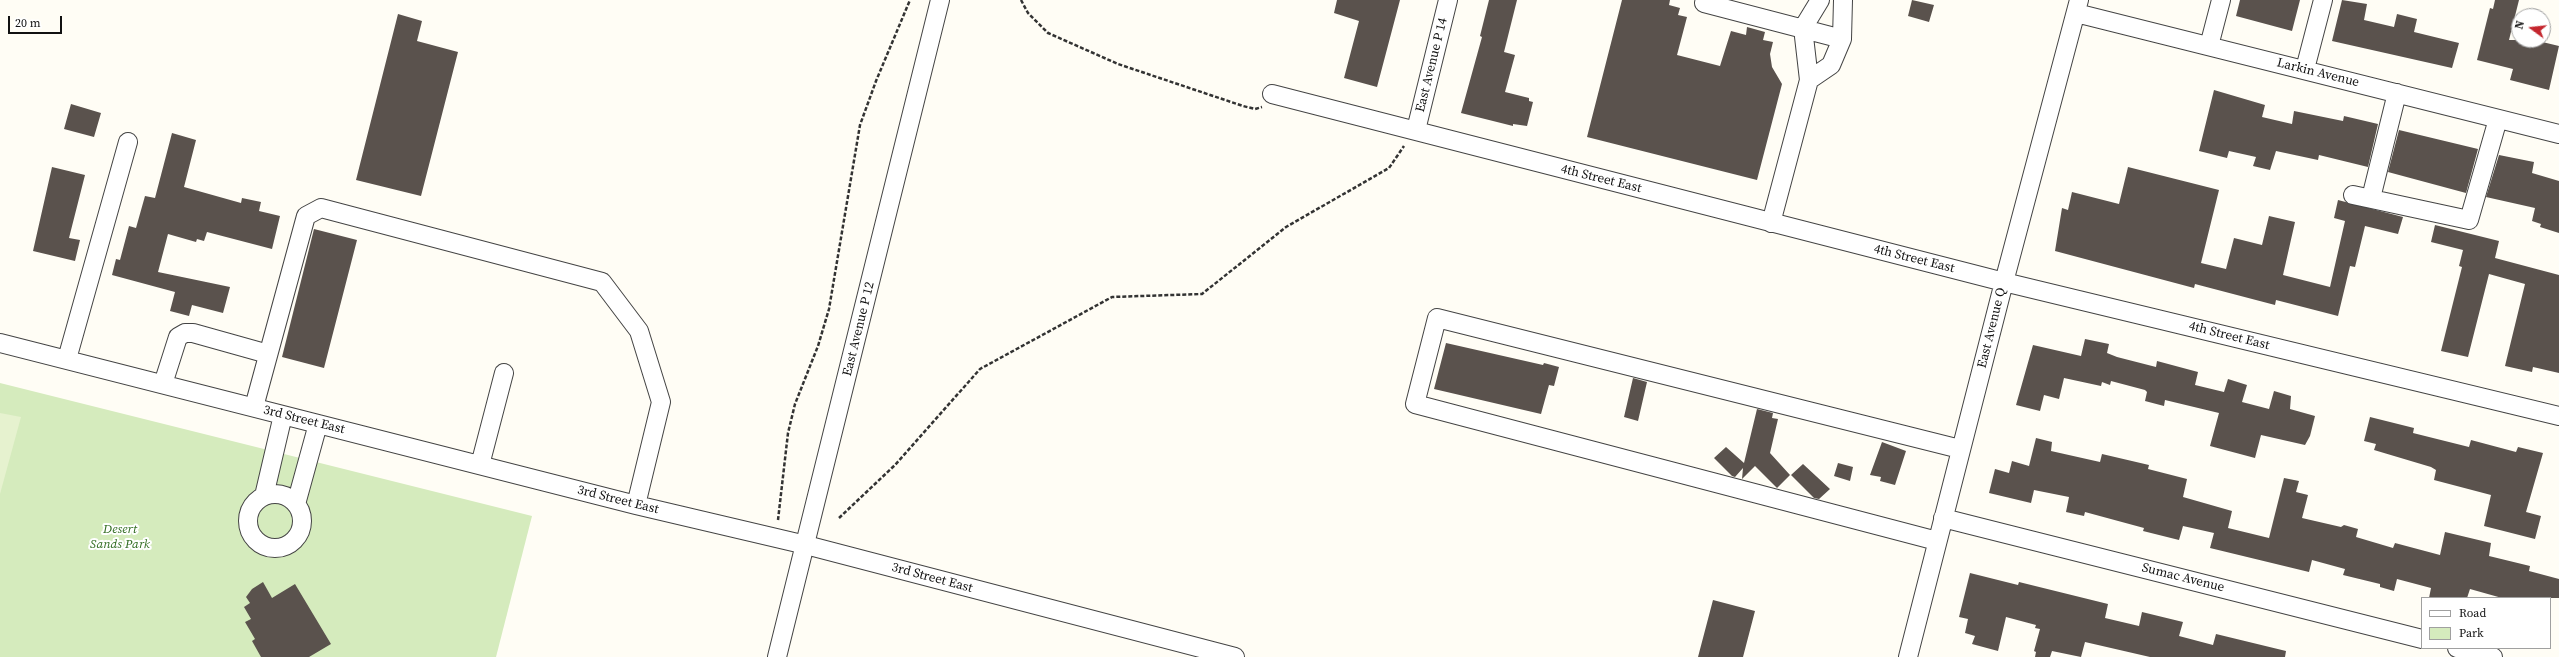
<!DOCTYPE html>
<style>
body{margin:0}
#map{position:relative;width:2559px;height:657px;overflow:hidden;background:#fffdf5;font-family:"Source Serif 4",serif}
canvas{display:block}
.legend{position:absolute;left:2421px;top:597px;width:130px;height:52px;box-sizing:border-box;background:#fff;border:1px solid #a0a0a0;margin:0;padding:5px 7px;list-style:none;font-size:12px;color:#111}
.legend li{display:flex;align-items:center;gap:8px;height:20px}
.legend b{width:20px;border:1px solid #a0a0a0}
.north{position:absolute;left:2511px;top:8px;width:40px;height:40px;box-sizing:border-box;background:#fff;border:1px solid #a0a0a0;border-radius:50%;rotate:285deg;font-size:11px;font-weight:700;line-height:16px;text-align:center;color:#111}
.north::after{content:'';display:block;margin:auto;width:14px;height:18px;background:#c4262e;clip-path:polygon(50% 0,100% 100%,50% 72%,0 100%)}
.scale{position:absolute;left:8px;top:16px;width:54px;height:18px;box-sizing:border-box;border:2px solid #111;border-top:0;padding-left:5px;font-size:12px;line-height:14px;white-space:nowrap;color:#111;-webkit-text-stroke:3px #fff;paint-order:stroke}
</style>
<div id="map">
<canvas width="2559" height="657"></canvas>
<ul class="legend">
<li><b style="height:5px;background:#fff"></b>Road</li>
<li><b style="height:11px;background:#d5ebbd"></b>Park</li>
</ul>
<div class="north">N</div>
<div class="scale">20 m</div>
</div>
<script>
const ctx = document.querySelector('canvas').getContext('2d');
ctx.lineJoin = 'round';
function paint(path, color) { ctx.fillStyle = color; ctx.fill(path, 'evenodd'); }
function strokePath(path, color, width, dash) { ctx.strokeStyle = color; ctx.lineWidth = width; ctx.lineCap = dash ? 'butt' : 'round'; ctx.setLineDash(dash || []); ctx.stroke(path); }
function label(font, color, halo, rows, align = 'center') {
  ctx.font = font + ' "Source Serif 4",serif'; ctx.lineWidth = 4; ctx.setLineDash([]); ctx.textBaseline = 'middle'; ctx.strokeStyle = halo; ctx.fillStyle = color; for (const [text, x, y, turn = 0] of rows) {
    ctx.save(); ctx.translate(x, y); ctx.rotate((+turn || 0) * Math.PI / 180); ctx.textAlign = isNaN(turn) ? turn : align; if (halo) ctx.strokeText(text, 0, 0); ctx.fillText(text, 0, 0); ctx.restore();
  }
}
const green = new Path2D(`
 M 0,383 L 532,516 L 496,657 L 0,657 Z`);
const pitch = new Path2D(`
 M 0,413 L 21,417 L 0,494 Z`);
const building = new Path2D(`
 M 1337,0 L 1400,0 L 1377,87 L 1344,78 L 1359,21 L 1334,13 Z
 M 1489,0 L 1517,0 L 1504,52 L 1515,55 L 1505,92 L 1529,98 L 1529,101 L 1533,102 L 1527,126 L 1513,124 L 1513,126 L 1461,113 L 1482,37 L 1480,36 Z
 M 1622,0 L 1670,0 L 1669,5 L 1680,8 L 1678,15 L 1687,17 L 1677,55 L 1720,66 L 1731,31 L 1746,35 L 1747,27 L 1765,32 L 1763,40 L 1773,42 L 1770,54 L 1772,67 L 1782,84 L 1757,180 L 1587,137 Z
 M 1912,0 L 1934,5 L 1929,22 L 1908,16 Z
 M 2240,0 L 2300,0 L 2292,31 L 2236,16 Z
 M 2342,0 L 2367,4 L 2364,20 L 2394,27 L 2397,14 L 2417,19 L 2414,32 L 2459,43 L 2452,68 L 2332,41 Z
 M 2495,0 L 2519,0 L 2509,40 L 2534,40 L 2559,46 L 2549,90 L 2510,80 L 2513,69 L 2477,60 L 2490,8 L 2493,9 Z
 M 398,14 L 422,21 L 417,41 L 458,52 L 421,196 L 356,180 Z
 M 2214,90 L 2265,105 L 2262,117 L 2292,124 L 2294,111 L 2343,121 L 2344,116 L 2378,124 L 2368,167 L 2319,155 L 2318,160 L 2276,151 L 2270,170 L 2253,166 L 2256,157 L 2229,151 L 2227,158 L 2199,151 Z
 M 71,104 L 101,113 L 94,137 L 64,129 Z
 M 2399,130 L 2478,149 L 2466,193 L 2388,172 Z
 M 172,133 L 196,140 L 184,187 L 241,203 L 242,198 L 261,202 L 259,211 L 280,216 L 272,249 L 207,232 L 204,241 L 197,239 L 196,242 L 168,234 L 158,272 L 230,287 L 223,313 L 192,305 L 189,316 L 170,311 L 175,292 L 112,275 L 116,259 L 120,260 L 129,226 L 136,228 L 145,196 L 155,198 Z
 M 2499,155 L 2534,162 L 2532,173 L 2559,181 L 2559,233 L 2540,227 L 2541,224 L 2532,221 L 2535,208 L 2486,197 Z
 M 52,167 L 85,175 L 69,238 L 80,240 L 75,261 L 33,251 Z
 M 2128,167 L 2219,190 L 2201,263 L 2226,269 L 2234,238 L 2262,245 L 2269,216 L 2295,222 L 2283,275 L 2330,287 L 2345,221 L 2334,218 L 2338,200 L 2403,217 L 2398,234 L 2365,226 L 2355,267 L 2350,266 L 2338,316 L 2276,300 L 2275,305 L 2195,284 L 2194,288 L 2055,251 L 2062,208 L 2068,210 L 2072,192 L 2119,204 Z
 M 2435,225 L 2499,241 L 2495,258 L 2559,275 L 2559,373 L 2533,367 L 2532,372 L 2505,366 L 2525,284 L 2489,274 L 2468,357 L 2441,351 L 2462,267 L 2459,266 L 2463,250 L 2431,242 Z
 M 314,229 L 357,240 L 324,368 L 282,357 Z
 M 2085,339 L 2109,344 L 2107,353 L 2117,357 L 2156,367 L 2157,361 L 2198,372 L 2195,385 L 2224,392 L 2228,379 L 2247,385 L 2242,402 L 2269,409 L 2274,391 L 2291,396 L 2290,409 L 2315,416 L 2310,436 L 2305,445 L 2261,435 L 2255,458 L 2210,446 L 2219,413 L 2165,400 L 2164,406 L 2145,401 L 2147,392 L 2145,390 L 2111,381 L 2110,385 L 2102,382 L 2101,386 L 2064,378 L 2059,399 L 2044,395 L 2040,411 L 2016,405 L 2033,345 L 2081,356 Z
 M 1446,343 L 1543,365 L 1544,363 L 1559,367 L 1554,386 L 1549,385 L 1541,414 L 1434,389 Z
 M 1633,378 L 1647,382 L 1638,421 L 1624,417 Z
 M 1757,409 L 1773,413 L 1772,418 L 1778,419 L 1770,453 L 1790,475 L 1777,488 L 1755,466 L 1742,479 L 1743,468 L 1735,477 L 1732,476 L 1714,458 L 1726,447 L 1744,463 Z
 M 2370,417 L 2414,428 L 2413,433 L 2469,447 L 2471,440 L 2516,452 L 2518,447 L 2543,453 L 2526,512 L 2541,516 L 2535,539 L 2484,526 L 2491,495 L 2434,480 L 2436,470 L 2431,467 L 2374,450 L 2376,444 L 2364,441 Z
 M 2036,438 L 2052,442 L 2051,451 L 2100,462 L 2102,454 L 2149,465 L 2148,469 L 2187,479 L 2183,497 L 2232,511 L 2228,528 L 2269,538 L 2284,478 L 2299,481 L 2296,492 L 2308,495 L 2302,518 L 2341,527 L 2344,525 L 2358,529 L 2356,537 L 2393,548 L 2395,543 L 2440,555 L 2445,532 L 2491,543 L 2489,556 L 2530,566 L 2529,571 L 2559,579 L 2559,598 L 2502,598 L 2470,589 L 2467,598 L 2429,598 L 2431,588 L 2397,579 L 2394,591 L 2380,587 L 2380,584 L 2343,575 L 2345,569 L 2312,560 L 2309,572 L 2210,548 L 2214,533 L 2183,526 L 2179,540 L 2143,531 L 2144,528 L 2085,512 L 2084,516 L 2066,512 L 2069,497 L 2034,490 L 2031,503 L 1989,493 L 1995,469 L 2009,473 L 2012,461 L 2029,466 Z
 M 1882,442 L 1906,451 L 1895,485 L 1880,481 L 1881,477 L 1870,475 Z
 M 1838,463 L 1853,467 L 1850,481 L 1834,476 Z
 M 1803,464 L 1830,489 L 1819,499 L 1814,498 L 1791,475 Z
 M 1970,573 L 2018,585 L 2019,582 L 2108,604 L 2105,618 L 2139,626 L 2142,612 L 2183,622 L 2179,636 L 2213,645 L 2216,634 L 2286,651 L 2285,657 L 2150,657 L 2085,642 L 2081,657 L 2052,651 L 2050,657 L 2035,657 L 2036,652 L 2034,651 L 2040,629 L 2035,628 L 2036,625 L 2006,617 L 1998,651 L 1972,644 L 1975,636 L 1965,633 L 1968,619 L 1959,617 Z
 M 263,582 L 272,598 L 295,584 L 331,644 L 309,657 L 261,657 L 252,641 L 255,639 L 245,622 L 251,619 L 244,607 L 250,603 L 246,597 L 252,589 Z
 M 1713,600 L 1755,611 L 1743,657 L 1698,657 Z`);
const path = new Path2D(`
 M 1021,0 L 1028,13 L 1048,33 L 1118,64 L 1243,106 L 1255,109 L 1262,107
 M 839,518 L 895,465 L 980,369 L 1112,297 L 1202,294 L 1286,227 L 1389,168 L 1404,146
 M 778,520 L 788,433 L 795,404 L 818,346 L 829,309 L 860,125 L 876,81 L 910,0`);
const minor = new Path2D(`
 M 1704,3 L 1842,39
 M 2076,13 L 2559,134
 M 2209,46 L 2221,0
 M 2305,69 L 2323,0
 M 1809,80 L 1831,65 L 1842,39 L 1843,0
 M 1272,94 L 2004,282 L 2559,416
 M 1416,130 L 1448,0
 M 2353,195 L 2469,220 L 2498,119
 M 2371,198 L 2397,93
 M 1771,223 L 1809,80 L 1803,28 L 1820,0
 M 0,343 L 636,505 L 806,545 L 1235,657
 M 67,359 L 128,142
 M 163,384 L 178,337 L 185,333 L 193,333 L 268,354
 M 254,407 L 306,216 L 321,208 L 602,282 L 639,331 L 661,402 L 636,505
 M 480,465 L 504,373
 M248 521a27 27 0 1 1 54 0a27 27 0 1 1-54 0Z
 M 264,496 L 283,415
 M 296,504 L 318,424
 M 1943,518 L 2422,639
 M 1937,541 L 1415,404 L 1437,318 L 1960,449
 M 2457,648 L 2493,657
 M 777,657 L 940,0
 M 1908,657 L 2004,282 L 2079,0`);
const streetNames = [
 ["East Avenue P 14",1432,65,-76],
 ["Larkin Avenue",2318,73,14],
 ["4th Street East",1601,179,14],
 ["4th Street East",1914,259,14],
 ["East Avenue Q",1992,328,-76],
 ["East Avenue P 12",859,329,-76],
 ["4th Street East",2229,336,14],
 ["3rd Street East",304,420,14],
 ["3rd Street East",618,500,14],
 ["3rd Street East",932,578,15],
 ["Sumac Avenue",2183,578,14]
];
const parkNames = [
 ["Desert",120,530],
 ["Sands Park",120,545]
];
paint(green, '#d5ebbd');
paint(pitch, '#e6f2cf');
paint(building, '#5a524d');
strokePath(minor, '#444', 20);
strokePath(path, '#333', 2.5, [4, 2]);
strokePath(minor, '#fff', 18);
label('13px', '#111', '#fff', streetNames);
label('italic 13px', '#2f6b1f', '#fff', parkNames);
</script>
